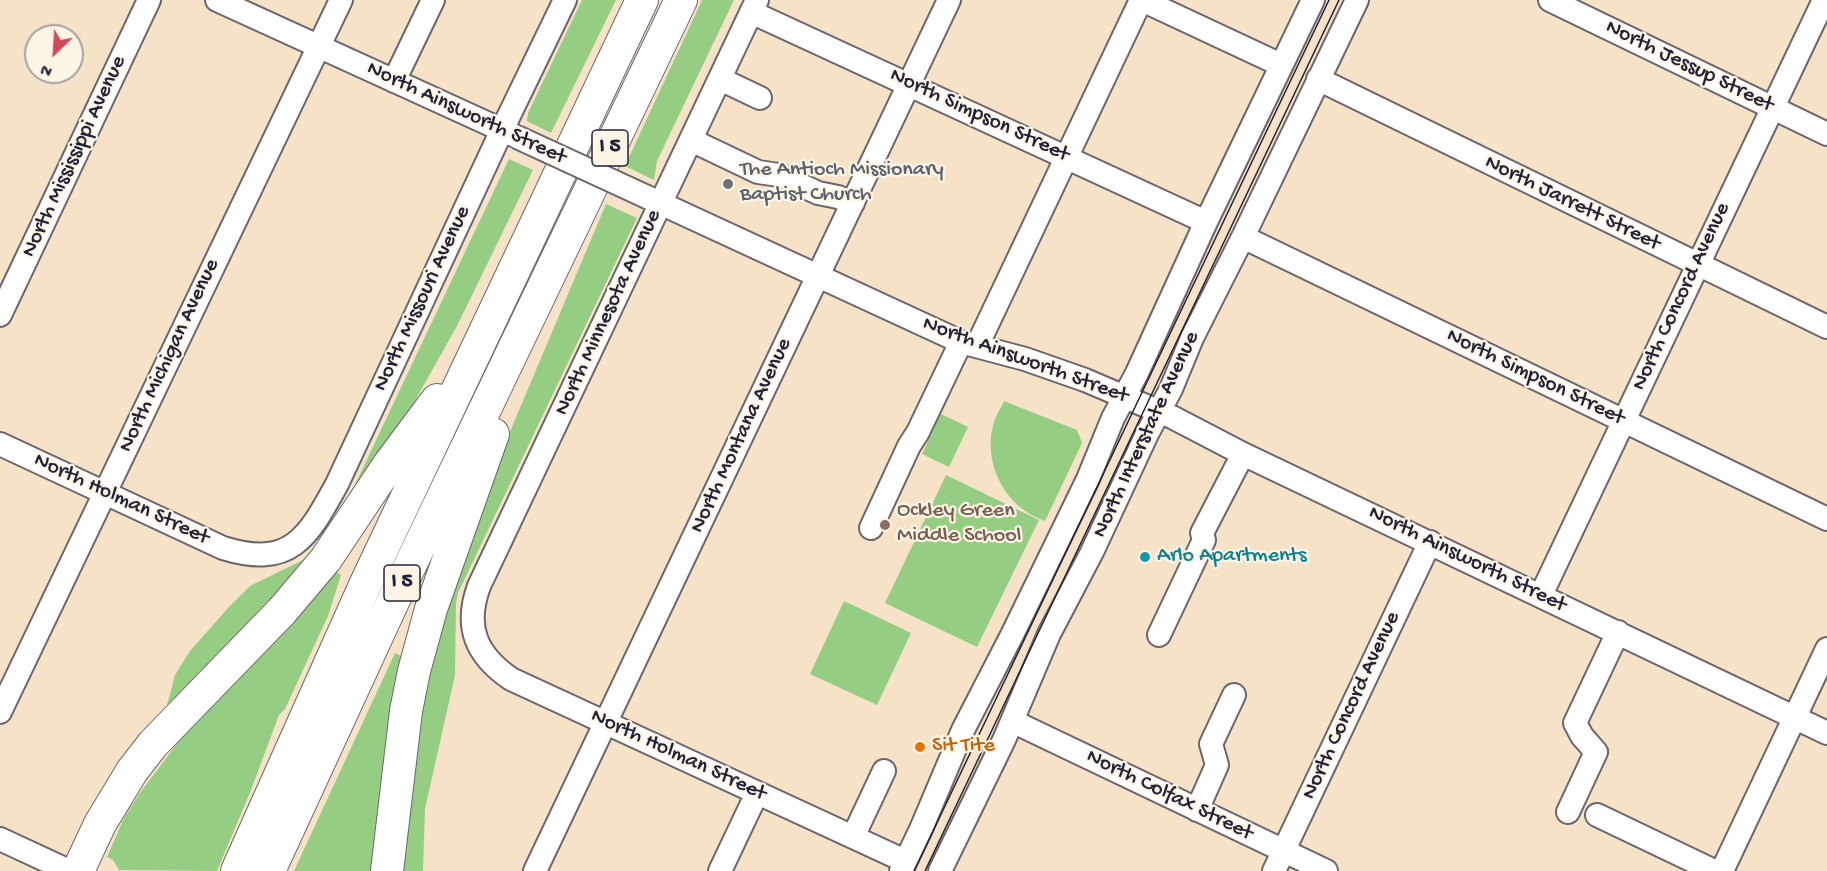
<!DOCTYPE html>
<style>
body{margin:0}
#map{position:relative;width:1827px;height:871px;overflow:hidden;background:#f6e2c7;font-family:"Gochi Hand",sans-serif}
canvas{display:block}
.north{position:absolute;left:24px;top:24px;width:60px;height:60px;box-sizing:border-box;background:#fcf5e5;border:2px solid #a5a1a1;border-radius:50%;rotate:205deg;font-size:16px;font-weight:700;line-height:24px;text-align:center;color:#22223b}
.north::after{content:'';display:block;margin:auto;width:21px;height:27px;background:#d1495b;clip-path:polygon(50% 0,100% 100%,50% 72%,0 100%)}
</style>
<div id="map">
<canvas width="1827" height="871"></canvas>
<div class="north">N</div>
</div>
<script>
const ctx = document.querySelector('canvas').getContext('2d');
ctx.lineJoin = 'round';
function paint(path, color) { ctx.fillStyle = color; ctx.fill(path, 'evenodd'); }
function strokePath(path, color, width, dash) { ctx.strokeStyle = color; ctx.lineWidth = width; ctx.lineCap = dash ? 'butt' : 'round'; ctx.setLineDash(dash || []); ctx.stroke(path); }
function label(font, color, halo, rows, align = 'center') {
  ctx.font = font + ' "Gochi Hand",sans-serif'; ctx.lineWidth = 4.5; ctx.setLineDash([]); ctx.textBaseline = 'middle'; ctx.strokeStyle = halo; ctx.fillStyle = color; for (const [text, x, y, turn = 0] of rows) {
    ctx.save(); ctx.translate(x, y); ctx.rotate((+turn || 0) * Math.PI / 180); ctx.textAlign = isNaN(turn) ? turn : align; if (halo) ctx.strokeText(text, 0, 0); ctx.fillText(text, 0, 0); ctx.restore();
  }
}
const green = new Path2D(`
 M 582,0 L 616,0 L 551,133 L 527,121 L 528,113 Z
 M 702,0 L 734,0 L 657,161 L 654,180 L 625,166 Z
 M 509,159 L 533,170 L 457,326 L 354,509 L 234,642 L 167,705 L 175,675 L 190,651 L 229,607 L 250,586 L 305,559 L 321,544 L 344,508 Z
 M 606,204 L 637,218 L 458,593 L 456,603 L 455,675 L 425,809 L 423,871 L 396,871 L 418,715 L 450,574 Z
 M 1004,401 L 1077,430 L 1082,443 L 1045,521 C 1038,518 1030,515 1024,510 C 997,491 984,453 994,422 C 996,415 1001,408 1004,401 Z
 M 941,414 L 968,427 L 949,467 L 922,454 Z
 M 946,475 L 1039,520 L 977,647 L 885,603 Z
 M 332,569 L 341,575 L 328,616 L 285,709 L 279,715 L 251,790 L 217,871 L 119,870 L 113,860 L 107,857 L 124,818 L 139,794 L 182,737 Z
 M 844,601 L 911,633 L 877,705 L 810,674 Z
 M 395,653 L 405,658 L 374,871 L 294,871 Z`);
const minor = new Path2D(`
 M 217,0 L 513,135
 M 757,0 L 479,586 C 464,627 476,655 511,679 L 905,861
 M 1142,0 L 1281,65
 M 1550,0 L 1827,134
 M 751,12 L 1206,222
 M 720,79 L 760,98
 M 1318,79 L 1827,327
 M 394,81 L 433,0
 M 691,140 L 758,172 L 779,175 L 818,193 L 838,197 L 853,203
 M 647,197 L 961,342 L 1025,359 L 1085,380 L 1172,417 L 1243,454 L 1827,733
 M 1243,237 L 1827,519
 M 0,315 L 149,0
 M 977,346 L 1141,0
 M 0,444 L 223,548 C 291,569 308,537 337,484 L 502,130 L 565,0
 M 871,528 L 909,446 L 918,432 L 961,342
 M 1541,595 L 1824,0
 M 1159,635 L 1204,540 L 1202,533 L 1243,454
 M 0,712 L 341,0
 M 1012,721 L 1326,871
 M 1197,810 L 1217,765 L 1211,744 L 1234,695
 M 1568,812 L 1596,752 L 1582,736 L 1575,723 L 1618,632
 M 1597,815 L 1714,871
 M 853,837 L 884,771
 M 0,839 L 69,871
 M 535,871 L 949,0
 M 720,871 L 757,793
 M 901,871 L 921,829 L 963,730 L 1012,635 L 1088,479 L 1113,418 L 1137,373 L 1206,222 L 1313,0
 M 940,871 L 1004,740 L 1049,634 L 1092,552 L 1147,434 L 1171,389 L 1192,338 L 1243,237 L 1357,0
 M 1274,871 L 1430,542
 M 1722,871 L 1827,649`);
const highway = new Path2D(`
 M 78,871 L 100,824 L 132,771 L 153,744 L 282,611 L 326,559 L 390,463 L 437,400
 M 237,871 L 366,583 L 642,0
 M 269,871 L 396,595 L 681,0
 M 387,871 L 406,711 L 414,671 L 431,609 L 493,434`);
const tram = new Path2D(`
 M 914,871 L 1329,0
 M 925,871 L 1339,0`);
const minorBridge = new Path2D(`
 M 517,137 L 647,197`);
const markers = [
 [728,184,6,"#6b7280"],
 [885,525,6,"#8d6e63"],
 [1145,557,6,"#0f9aa8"],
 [920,747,6,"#e8710a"]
];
const shields = [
 [610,148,36],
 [402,583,36]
];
const shieldNames = [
 ["I 5",610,148],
 ["I 5",402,583]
];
const streetNames = [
 ["North Jessup Street",1689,67,26],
 ["North Ainsworth Street",466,114,25],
 ["North Simpson Street",979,116,25],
 ["North Mississippi Avenue",75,157,-65],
 ["North Jarrett Street",1572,204,26],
 ["North Concord Avenue",1682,297,-65],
 ["North Missouri Avenue",423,299,-65],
 ["North Minnesota Avenue",609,313,-65],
 ["North Michigan Avenue",170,356,-65],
 ["North Ainsworth Street",1025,361,20],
 ["North Simpson Street",1535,378,26],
 ["North Interstate Avenue",1147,435,-65],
 ["North Montana Avenue",742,436,-65],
 ["North Holman Street",121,500,25],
 ["North Ainsworth Street",1467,560,26],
 ["North Concord Avenue",1352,706,-65],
 ["North Holman Street",678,756,25],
 ["North Colfax Street",1169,796,26]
];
const worshipNames = [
 ["The Antioch Missionary",740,171],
 ["Baptist Church",740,196]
];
const educationNames = [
 ["Ockley Green",897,512],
 ["Middle School",897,537]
];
const cultureNames = [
 ["Arlo Apartments",1157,557]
];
const foodNames = [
 ["Sit Tite",932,747]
];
paint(green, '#95ce82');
strokePath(minor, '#6c656c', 26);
strokePath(highway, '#6c656c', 34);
strokePath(minor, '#fff', 22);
strokePath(highway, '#fff', 32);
strokePath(tram, '#22223b', 1.5);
strokePath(minorBridge, '#6c656c', 26, []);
strokePath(minorBridge, '#fff', 22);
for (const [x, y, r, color] of markers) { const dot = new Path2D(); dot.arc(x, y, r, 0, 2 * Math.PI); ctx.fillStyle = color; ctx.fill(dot); strokePath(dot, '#fcf5e5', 2); }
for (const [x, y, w] of shields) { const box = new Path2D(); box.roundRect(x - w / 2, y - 18, w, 36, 4.5); ctx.fillStyle = '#fcf5e5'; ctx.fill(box); strokePath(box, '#22223b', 1.5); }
label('bold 21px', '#22223b', null, shieldNames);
label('22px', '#22223b', '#fcf5e5', streetNames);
label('22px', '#5b616d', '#fcf5e5', worshipNames, 'left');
label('22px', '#785e54', '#fcf5e5', educationNames, 'left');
label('22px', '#0d838f', '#fcf5e5', cultureNames, 'left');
label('22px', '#c56008', '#fcf5e5', foodNames, 'left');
</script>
